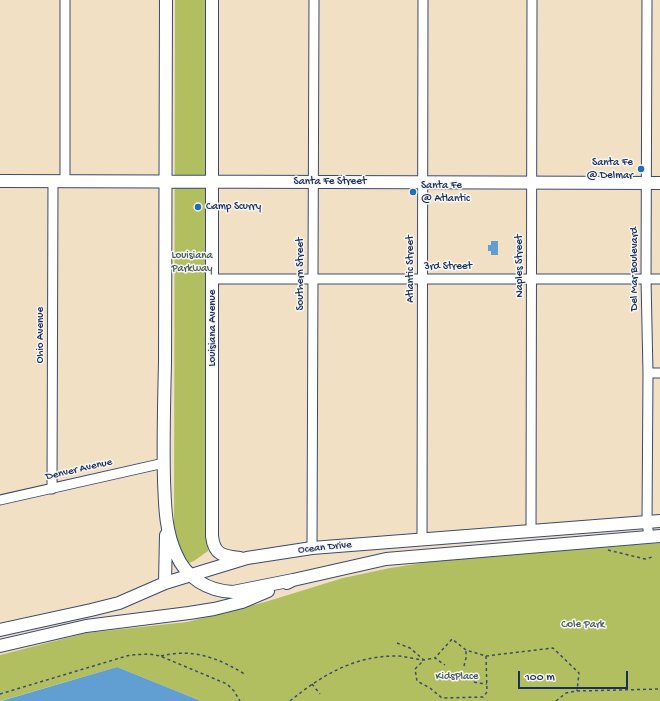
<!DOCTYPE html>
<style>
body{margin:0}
#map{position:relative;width:660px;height:701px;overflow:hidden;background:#f2e0c5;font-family:"Gochi Hand",sans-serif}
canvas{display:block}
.scale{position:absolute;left:518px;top:671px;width:110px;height:18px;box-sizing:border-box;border:2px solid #1b2f5e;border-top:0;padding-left:5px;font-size:12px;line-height:14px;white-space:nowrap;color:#1b2f5e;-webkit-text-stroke:3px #f6f6f2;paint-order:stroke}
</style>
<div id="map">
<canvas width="660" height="701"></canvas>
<div class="scale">100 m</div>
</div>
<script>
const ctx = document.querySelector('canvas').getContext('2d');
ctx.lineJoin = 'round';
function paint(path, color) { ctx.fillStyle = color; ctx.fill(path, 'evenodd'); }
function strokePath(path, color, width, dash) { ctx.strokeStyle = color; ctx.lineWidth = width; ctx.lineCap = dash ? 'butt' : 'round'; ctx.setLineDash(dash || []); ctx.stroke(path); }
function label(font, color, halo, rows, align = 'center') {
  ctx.font = font + ' "Gochi Hand",sans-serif'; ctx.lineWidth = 3; ctx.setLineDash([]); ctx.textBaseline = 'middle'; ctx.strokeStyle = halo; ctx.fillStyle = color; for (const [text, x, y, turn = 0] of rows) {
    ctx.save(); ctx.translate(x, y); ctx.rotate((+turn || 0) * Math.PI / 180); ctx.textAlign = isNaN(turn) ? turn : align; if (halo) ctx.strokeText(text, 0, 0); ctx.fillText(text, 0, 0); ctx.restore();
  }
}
const green = new Path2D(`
 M 175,0 L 209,0 L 208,551 L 194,561 L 186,564 L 177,545 L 174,525 Z
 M 660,543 L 660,701 L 201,701 L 117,667 L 0,701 L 0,655 L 86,633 L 187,622 L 265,602 L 343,578 L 390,568 L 448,559 Z`);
const water = new Path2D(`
 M 491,241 L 498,241 L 498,255 L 491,255 L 491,251 L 488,251 L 488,245 L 491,245 Z
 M 117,667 L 201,701 L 1,701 Z`);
const path = new Path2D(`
 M 608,550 L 645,559 L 652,557
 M 397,643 L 410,648 L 424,660 L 415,669 L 417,681 L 430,688 L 442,698 L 483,697 L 487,692 L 486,656 L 466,650 L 452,639 L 435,658
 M 161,656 C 193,648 219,658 246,675
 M 486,656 L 553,648 L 579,673 L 577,691
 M 464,666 L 466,658 L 466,650
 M 474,682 L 478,683 L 487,684
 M 312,684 L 320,694
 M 0,694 L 130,655 L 149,654 L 160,656 L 227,684 L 234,691 L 240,701
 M 290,701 C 322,675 354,656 396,656 C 405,656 414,659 423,660 C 427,660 432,658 435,658 L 445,665
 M 556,701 L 566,693 L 577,691 L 660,689`);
const minor = new Path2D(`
 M 65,0 L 65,182
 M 647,0 L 646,279 L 648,373 L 647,522 L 649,537
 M 213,279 L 660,279
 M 648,373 L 660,373
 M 52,489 L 53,181
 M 0,500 L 164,463
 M 531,531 L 532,0
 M 422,538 L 423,0
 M 312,548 L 314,0`);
const major = new Path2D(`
 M 166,0 C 166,121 166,242 165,363 C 164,402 163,441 164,480 C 165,505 165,530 176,554 C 186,578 208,591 233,592 L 293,580
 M 212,0 L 212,536 C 214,555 223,556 240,558
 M 0,181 L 660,183
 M 165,583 L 166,535
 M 287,583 L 293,580 L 386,559 L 660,536
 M 0,630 L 91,610 L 119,603 L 165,583 L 247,558 L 312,548 L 660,521
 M 0,646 L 86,626 L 189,613 L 214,609 L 242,602 L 268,591`);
const markers = [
 [641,169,4,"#1f6fb2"],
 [413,192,4,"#1f6fb2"],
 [198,207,4,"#1f6fb2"]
];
const poiNames = [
 ["Santa Fe",633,163,"right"],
 ["@ Delmar",633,176,"right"],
 ["Santa Fe",421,186],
 ["@ Atlantic",421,199],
 ["Camp Scurry",206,207]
];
const streetNames = [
 ["Santa Fe Street",330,182],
 ["Naples Street",520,266,-90],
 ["3rd Street",448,267],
 ["Atlantic Street",411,269,-90],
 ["Del Mar Boulevard",635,269,-90],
 ["Southern Street",301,274,-90],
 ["Louisiana Avenue",213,328,-90],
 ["Ohio Avenue",41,335,-90],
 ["Denver Avenue",79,470,-13],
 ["Ocean Drive",325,548,-6]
];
const parkNames = [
 ["Louisiana",192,256],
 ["Parkway",192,269],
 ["Cole Park",583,625],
 ["KidsPlace",457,677]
];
paint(green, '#b1bf61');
paint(water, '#619fd2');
strokePath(minor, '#3b4a6d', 11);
strokePath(major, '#3b4a6d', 14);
strokePath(path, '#3b4a6d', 1.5, [3, 3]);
strokePath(minor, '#fff', 9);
strokePath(major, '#fff', 12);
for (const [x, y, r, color] of markers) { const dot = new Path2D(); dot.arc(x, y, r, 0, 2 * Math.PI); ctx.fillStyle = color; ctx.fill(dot); strokePath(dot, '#f6f6f2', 1.5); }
label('11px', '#1b2f5e', '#f6f6f2', poiNames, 'left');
label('11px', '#1b2f5e', '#f6f6f2', streetNames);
label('11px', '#485a5f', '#f6f6f2', parkNames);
</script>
